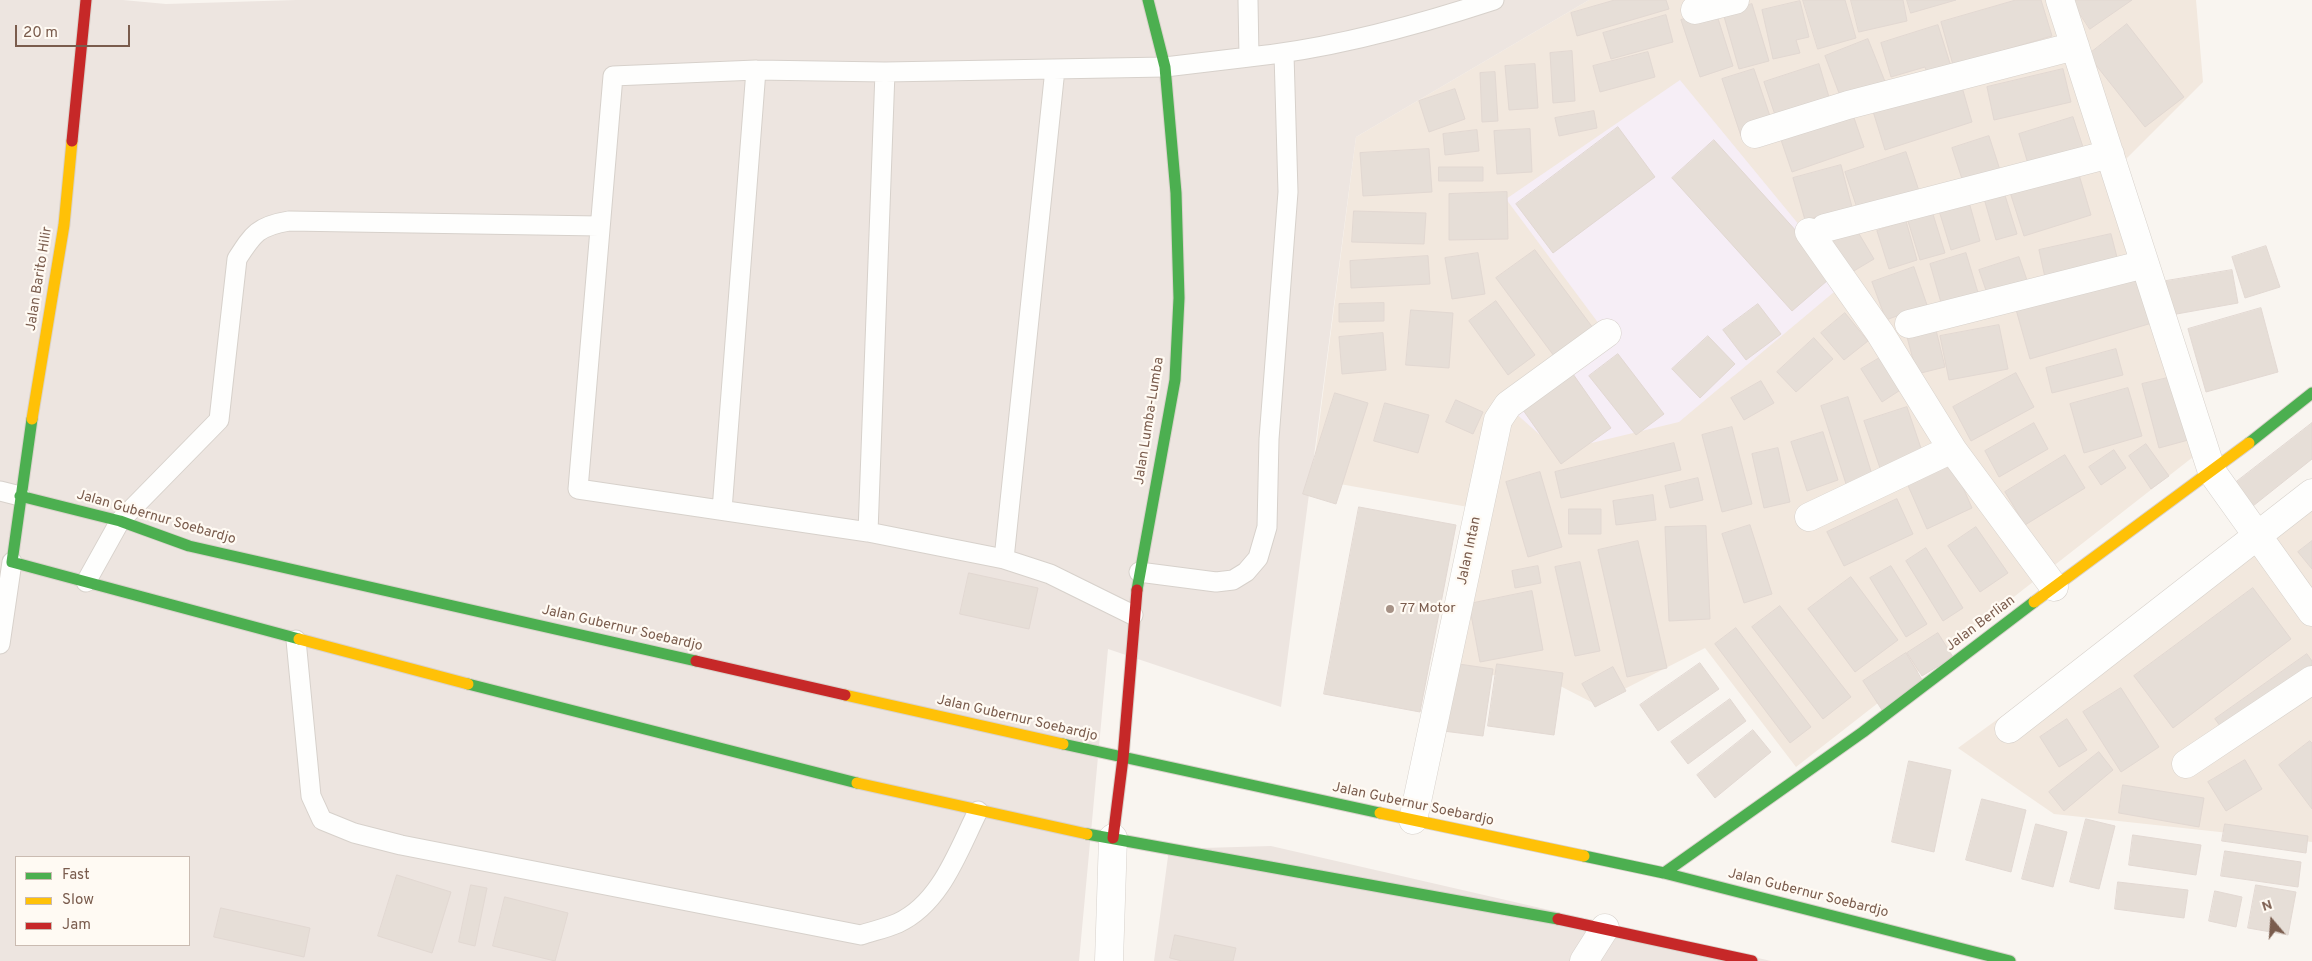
<!DOCTYPE html>
<style>
body{margin:0}
#map{position:relative;width:2312px;height:961px;overflow:hidden;background:#f9f5f0;font-family:Overpass,sans-serif}
canvas{display:block}
.legend{position:absolute;left:15px;top:856px;width:175px;height:90px;box-sizing:border-box;background:#fffaf3;border:1px solid #cabbb1;margin:0;padding:6px 9px;list-style:none;font-size:15px;color:#7a5c4d}
.legend li{display:flex;align-items:center;gap:10px;height:25px}
.legend b{width:25px;border:1px solid #cabbb1}
.north{position:absolute;left:2247px;top:896px;width:50px;height:50px;-webkit-text-stroke:4px #fffaf3;paint-order:stroke;rotate:342deg;font-size:14px;font-weight:700;line-height:20px;text-align:center;color:#7a5c4d}
.north::after{content:'';display:block;margin:auto;width:18px;height:22px;background:#7a5c4d;clip-path:polygon(50% 0,100% 100%,50% 72%,0 100%)}
.scale{position:absolute;left:15px;top:25px;width:115px;height:22px;box-sizing:border-box;border:2px solid #7a5c4d;border-top:0;padding-left:6px;font-size:15px;line-height:18px;white-space:nowrap;color:#7a5c4d;-webkit-text-stroke:4px #fffaf3;paint-order:stroke}
</style>
<div id="map">
<canvas width="2312" height="961"></canvas>
<ul class="legend">
<li><b style="height:6px;background:#4caf50"></b>Fast</li>
<li><b style="height:6px;background:#ffc107"></b>Slow</li>
<li><b style="height:6px;background:#c62828"></b>Jam</li>
</ul>
<div class="north">N</div>
<div class="scale">20 m</div>
</div>
<script>
const ctx = document.querySelector('canvas').getContext('2d');
ctx.lineJoin = 'round';
function paint(path, color) { ctx.fillStyle = color; ctx.fill(path, 'evenodd'); }
function strokePath(path, color, width, dash) { ctx.strokeStyle = color; ctx.lineWidth = width; ctx.lineCap = dash ? 'butt' : 'round'; ctx.setLineDash(dash || []); ctx.stroke(path); }
function label(font, color, halo, rows, align = 'center') {
  ctx.font = font + ' Overpass,sans-serif'; ctx.lineWidth = 4.5; ctx.setLineDash([]); ctx.textBaseline = 'middle'; ctx.strokeStyle = halo; ctx.fillStyle = color; for (const [text, x, y, turn = 0] of rows) {
    ctx.save(); ctx.translate(x, y); ctx.rotate((+turn || 0) * Math.PI / 180); ctx.textAlign = isNaN(turn) ? turn : align; if (halo) ctx.strokeText(text, 0, 0); ctx.fillText(text, 0, 0); ctx.restore();
  }
}
const residential = new Path2D(`
 M 1589,0 L 2196,0 L 2203,82 L 2117,168 L 2193,457 L 1796,767 L 1705,648 L 1595,704 L 1535,673 L 1459,677 L 1468,507 L 1312,479 L 1356,137 Z
 M 2312,491 L 2312,842 L 2054,814 L 1958,748 Z`);
const industrial = new Path2D(`
 M 0,0 L 123,0 L 166,4 L 296,0 L 1589,0 L 1356,137 L 1281,707 L 1108,649 L 1079,961 L 0,961 ZM 16,857 L 189,857 L 189,945 L 16,945 Z
 M 1271,846 L 1771,961 L 1154,961 L 1169,849 Z`);
const education = new Path2D(`
 M 1680,80 L 1846,282 L 1679,422 L 1558,451 L 1513,411 L 1602,328 L 1506,199 Z`);
const building = new Path2D(`
 M 1615,0 L 1666,0 L 1669,9 L 1577,36 L 1571,13 Z
 M 1803,0 L 1845,0 L 1856,38 L 1818,49 Z
 M 1851,0 L 1903,0 L 1907,21 L 1859,32 Z
 M 1907,0 L 1956,0 L 1911,13 Z
 M 2016,0 L 2041,0 L 2052,36 L 1953,65 L 1941,22 Z
 M 2071,0 L 2132,0 L 2090,29 Z
 M 1800,1 L 1809,37 L 1796,40 L 1800,53 L 1773,59 L 1762,10 Z
 M 1752,4 L 1769,61 L 1739,69 L 1723,13 Z
 M 1715,9 L 1733,66 L 1700,77 L 1681,20 Z
 M 1666,15 L 1673,42 L 1611,59 L 1603,33 Z
 M 2127,24 L 2184,97 L 2145,127 L 2088,55 Z
 M 1938,25 L 1953,73 L 1929,80 L 1925,67 L 1891,77 L 1881,43 Z
 M 1868,39 L 1886,84 L 1842,101 L 1825,56 Z
 M 1572,51 L 1575,101 L 1553,103 L 1550,53 Z
 M 1648,52 L 1655,77 L 1600,92 L 1593,66 Z
 M 1535,64 L 1538,108 L 1509,110 L 1505,66 Z
 M 1819,64 L 1829,97 L 1775,115 L 1764,82 Z
 M 1754,69 L 1773,125 L 1741,136 L 1722,79 Z
 M 2063,69 L 2071,102 L 1994,120 L 1987,87 Z
 M 1495,72 L 1498,121 L 1482,122 L 1480,73 Z
 M 1960,80 L 1972,122 L 1885,150 L 1872,108 Z
 M 1455,89 L 1465,119 L 1429,132 L 1419,101 Z
 M 1594,111 L 1597,128 L 1559,136 L 1555,118 Z
 M 1852,112 L 1864,147 L 1792,172 L 1780,137 Z
 M 2073,117 L 2084,150 L 2029,167 L 2019,134 Z
 M 1618,127 L 1655,177 L 1553,253 L 1516,204 Z
 M 1530,129 L 1532,172 L 1497,174 L 1494,131 Z
 M 1477,130 L 1479,151 L 1445,155 L 1443,134 Z
 M 1989,136 L 2000,170 L 1963,182 L 1952,148 Z
 M 1714,140 L 1835,274 L 1792,311 L 1672,178 Z
 M 1429,149 L 1432,192 L 1363,196 L 1360,153 Z
 M 1906,152 L 1920,194 L 1859,214 L 1845,172 Z
 M 1841,165 L 1852,207 L 1805,220 L 1793,178 Z
 M 1439,167 L 1483,167 L 1483,181 L 1439,181 Z
 M 2077,168 L 2091,215 L 2024,236 L 2009,189 Z
 M 2003,189 L 2017,234 L 1996,240 L 1983,195 Z
 M 1507,192 L 1508,239 L 1449,240 L 1449,194 Z
 M 1967,195 L 1980,241 L 1951,250 L 1937,204 Z
 M 1354,211 L 1426,213 L 1424,244 L 1352,242 Z
 M 1932,211 L 1945,253 L 1920,260 L 1907,218 Z
 M 1906,221 L 1917,260 L 1889,269 L 1877,231 Z
 M 1855,227 L 1874,259 L 1847,275 L 1828,243 Z
 M 2111,234 L 2119,265 L 2046,282 L 2039,250 Z
 M 2266,246 L 2280,287 L 2245,298 L 2232,257 Z
 M 1535,250 L 1596,332 L 1557,360 L 1496,278 Z
 M 1478,253 L 1485,294 L 1452,299 L 1445,258 Z
 M 1966,253 L 1979,296 L 1942,306 L 1930,264 Z
 M 1428,256 L 1430,284 L 1351,288 L 1350,261 Z
 M 2019,257 L 2029,286 L 1989,299 L 1979,270 Z
 M 1914,267 L 1927,305 L 1886,320 L 1872,282 Z
 M 2136,270 L 2152,323 L 2030,359 L 2015,306 Z
 M 2232,270 L 2238,303 L 2171,315 L 2166,281 Z
 M 1496,301 L 1535,355 L 1508,375 L 1469,321 Z
 M 1384,303 L 1384,321 L 1339,322 L 1339,304 Z
 M 1758,304 L 1781,334 L 1746,360 L 1723,330 Z
 M 2261,308 L 2278,372 L 2206,392 L 2188,329 Z
 M 1411,310 L 1453,313 L 1449,368 L 1406,365 Z
 M 1845,313 L 1868,341 L 1844,360 L 1821,333 Z
 M 1999,325 L 2008,369 L 1949,380 L 1940,336 Z
 M 1936,330 L 1945,367 L 1917,374 L 1907,337 Z
 M 1383,333 L 1386,370 L 1342,374 L 1339,337 Z
 M 1708,336 L 1735,364 L 1700,398 L 1672,369 Z
 M 1814,338 L 1833,359 L 1796,392 L 1777,372 Z
 M 2116,349 L 2123,375 L 2052,393 L 2046,368 Z
 M 1888,353 L 1908,385 L 1882,402 L 1861,369 Z
 M 1618,354 L 1664,414 L 1636,435 L 1589,376 Z
 M 2016,373 L 2034,407 L 1971,441 L 1953,407 Z
 M 1573,374 L 1611,428 L 1561,464 L 1523,410 Z
 M 2176,376 L 2192,439 L 2159,448 L 2142,384 Z
 M 1761,381 L 1774,403 L 1744,420 L 1731,398 Z
 M 2128,388 L 2142,436 L 2084,453 L 2070,404 Z
 M 1335,393 L 1368,403 L 1336,504 L 1303,494 Z
 M 1848,397 L 1874,481 L 1848,490 L 1821,406 Z
 M 1456,400 L 1483,412 L 1473,434 L 1446,422 Z
 M 1385,403 L 1429,415 L 1418,453 L 1374,441 Z
 M 1907,407 L 1924,457 L 1881,471 L 1864,421 Z
 M 2034,423 L 2048,449 L 1999,477 L 1985,451 Z
 M 2312,423 L 2312,459 L 2253,506 L 2235,483 Z
 M 1732,427 L 1752,504 L 1722,512 L 1702,435 Z
 M 1823,432 L 1838,480 L 1807,491 L 1791,442 Z
 M 1674,443 L 1681,470 L 1561,498 L 1555,472 Z
 M 2146,444 L 2169,476 L 2151,489 L 2129,456 Z
 M 1778,448 L 1790,502 L 1764,508 L 1752,454 Z
 M 2114,450 L 2126,468 L 2101,485 L 2089,467 Z
 M 2065,455 L 2085,488 L 2025,525 L 2005,492 Z
 M 1951,460 L 1972,508 L 1927,529 L 1906,481 Z
 M 1540,472 L 1562,547 L 1528,557 L 1506,482 Z
 M 1698,478 L 1703,500 L 1670,508 L 1665,486 Z
 M 1653,495 L 1656,520 L 1616,525 L 1613,501 Z
 M 1897,499 L 1913,534 L 1844,566 L 1827,532 Z
 M 1359,507 L 1456,525 L 1420,712 L 1324,694 Z
 M 1569,509 L 1601,509 L 1601,534 L 1569,534 Z
 M 1750,525 L 1772,594 L 1744,603 L 1722,534 Z
 M 1706,526 L 1710,619 L 1669,621 L 1665,527 Z
 M 1976,527 L 2008,573 L 1980,592 L 1948,546 Z
 M 1638,541 L 1667,668 L 1627,677 L 1598,550 Z
 M 2312,541 L 2312,569 L 2298,552 Z
 M 1926,548 L 1963,608 L 1943,621 L 1906,561 Z
 M 1580,562 L 1600,651 L 1575,656 L 1555,567 Z
 M 1538,566 L 1541,583 L 1515,588 L 1512,571 Z
 M 1891,566 L 1927,624 L 1906,637 L 1870,578 Z
 M 969,573 L 1038,588 L 1029,629 L 960,614 Z
 M 1851,577 L 1898,640 L 1855,672 L 1808,609 Z
 M 2253,588 L 2291,639 L 2173,728 L 2134,676 Z
 M 1532,591 L 1543,650 L 1480,662 L 1469,604 Z
 M 1780,606 L 1851,697 L 1823,719 L 1752,627 Z
 M 1736,628 L 1811,727 L 1790,743 L 1715,644 Z
 M 1938,633 L 1953,657 L 1922,676 L 1907,653 Z
 M 1906,653 L 1924,683 L 1882,710 L 1863,681 Z
 M 2307,654 L 2312,661 L 2312,673 L 2226,734 L 2215,719 Z
 M 1452,663 L 1493,669 L 1483,736 L 1443,731 Z
 M 1700,663 L 1719,689 L 1658,731 L 1640,705 Z
 M 1497,664 L 1563,673 L 1554,735 L 1488,726 Z
 M 1613,667 L 1626,691 L 1595,707 L 1582,684 Z
 M 2121,688 L 2159,747 L 2121,772 L 2083,712 Z
 M 1730,699 L 1746,721 L 1688,764 L 1671,742 Z
 M 2067,719 L 2087,750 L 2059,767 L 2040,737 Z
 M 1753,730 L 1771,752 L 1715,798 L 1697,775 Z
 M 2310,741 L 2312,743 L 2312,809 L 2279,765 Z
 M 2099,752 L 2113,770 L 2064,811 L 2049,792 Z
 M 2245,760 L 2262,789 L 2226,811 L 2208,782 Z
 M 1909,761 L 1951,770 L 1934,852 L 1892,842 Z
 M 2123,785 L 2204,798 L 2199,827 L 2119,813 Z
 M 1982,799 L 2026,810 L 2011,872 L 1966,860 Z
 M 2086,819 L 2115,826 L 2099,889 L 2070,882 Z
 M 2036,824 L 2067,832 L 2053,887 L 2022,879 Z
 M 2225,824 L 2308,836 L 2306,853 L 2222,841 Z
 M 2133,835 L 2201,845 L 2196,875 L 2129,865 Z
 M 2225,851 L 2301,862 L 2298,887 L 2221,876 Z
 M 397,875 L 451,892 L 432,953 L 378,936 Z
 M 2118,882 L 2188,890 L 2184,918 L 2115,909 Z
 M 471,885 L 487,888 L 475,946 L 459,942 Z
 M 2256,885 L 2296,892 L 2288,935 L 2248,928 Z
 M 2215,891 L 2242,897 L 2236,927 L 2209,921 Z
 M 505,897 L 568,913 L 555,961 L 493,946 Z
 M 221,908 L 310,928 L 304,957 L 214,937 Z
 M 1175,935 L 1236,948 L 1233,961 L 1182,961 L 1170,958 Z`);
const lane = new Path2D(`
 M 1248,0 L 1249,57 C 1331,49 1415,26 1494,0
 M 0,491 L 20,496
 M 722,510 L 756,70
 M 868,532 L 885,72
 M 1004,559 L 1055,69
 M 1139,572 L 1216,582 L 1233,580 L 1246,572 L 1258,558 L 1267,527 L 1269,439 L 1288,192 L 1284,54
 M 86,582 L 120,521 L 219,420 L 237,259 C 253,234 258,226 289,221 L 599,226
 M 1133,615 L 1050,574 L 1004,559 L 868,532 L 578,489 L 613,76 L 756,70 L 885,72 L 1165,67 L 1249,57
 M 296,640 L 311,796 L 322,820 L 354,833 L 401,845 L 861,935 C 873,931 887,928 898,923 C 941,903 958,851 978,811
 M 0,644 L 12,562`);
const street = new Path2D(`
 M 2060,0 L 2212,472 L 2312,612
 M 1695,10 L 1735,0
 M 1755,134 L 1848,105 L 2075,46
 M 1825,228 L 2110,154
 M 1809,232 L 1880,333 L 1952,449
 M 1909,324 L 2145,264
 M 1809,517 L 1952,449 L 2054,587
 M 2009,729 L 2312,493
 M 2186,764 L 2312,680
 M 1413,820 L 1498,420 L 1508,405 L 1607,333
 M 1109,961 L 1113,838
 M 1584,961 L 1605,928`);
const fast = new Path2D(`
 M 32,419 L 12,562 L 299,639
 M 2249,443 L 2312,393
 M 20,496 L 120,521 L 189,546 L 696,661
 M 1137,590 L 1175,380 L 1179,298 L 1176,193 L 1165,67 L 1148,0
 M 468,684 L 857,783
 M 1063,744 L 1380,813
 M 1087,834 L 1558,919
 M 1584,856 L 1664,873 L 2010,961
 M 1664,873 L 1863,732 L 2034,602`);
const slow = new Path2D(`
 M 32,419 L 64,225 L 72,141
 M 2034,602 L 2249,443
 M 299,639 L 468,684
 M 845,695 L 1063,744
 M 857,783 L 1087,834
 M 1380,813 L 1584,856`);
const jam = new Path2D(`
 M 72,141 L 86,0
 M 696,661 L 845,695
 M 1113,838 L 1123,758 L 1137,590
 M 1558,919 L 1752,961`);
const markers = [
 [1390,609,5,"#a69286"]
];
const streetNames = [
 ["Jalan Barito Hilir",40,279,-81],
 ["Jalan Lumba-Lumba",1150,421,-81],
 ["Jalan Gubernur Soebardjo",156,518,16],
 ["Jalan Intan",1470,551,-78],
 ["Jalan Berlian",1981,624,-37],
 ["Jalan Gubernur Soebardjo",622,629,13],
 ["Jalan Gubernur Soebardjo",1017,719,13],
 ["Jalan Gubernur Soebardjo",1413,805,12],
 ["Jalan Gubernur Soebardjo",1808,894,14]
];
const poiNames = [
 ["77 Motor",1400,609]
];
paint(residential, '#f2e8de');
paint(industrial, '#ede5e0');
paint(education, '#f6eef6');
paint(building, '#e6ded7');
strokePath(building, '#e2d8d2', 1);
strokePath(lane, '#d7d1cb', 21);
strokePath(street, '#d7d1cb', 29);
strokePath(fast, '#d9d2cb', 13);
strokePath(slow, '#d9d2cb', 13);
strokePath(jam, '#d9d2cb', 13);
strokePath(lane, '#fefefd', 19);
strokePath(street, '#fefefd', 28);
strokePath(fast, '#4caf50', 11);
strokePath(slow, '#ffc107', 11);
strokePath(jam, '#c62828', 11);
for (const [x, y, r, color] of markers) { const dot = new Path2D(); dot.arc(x, y, r, 0, 2 * Math.PI); ctx.fillStyle = color; ctx.fill(dot); strokePath(dot, '#fffaf3', 2); }
label('14px', '#7a5c4d', '#fffaf3', streetNames);
label('14px', '#7a5c4d', '#fffaf3', poiNames, 'left');
</script>
